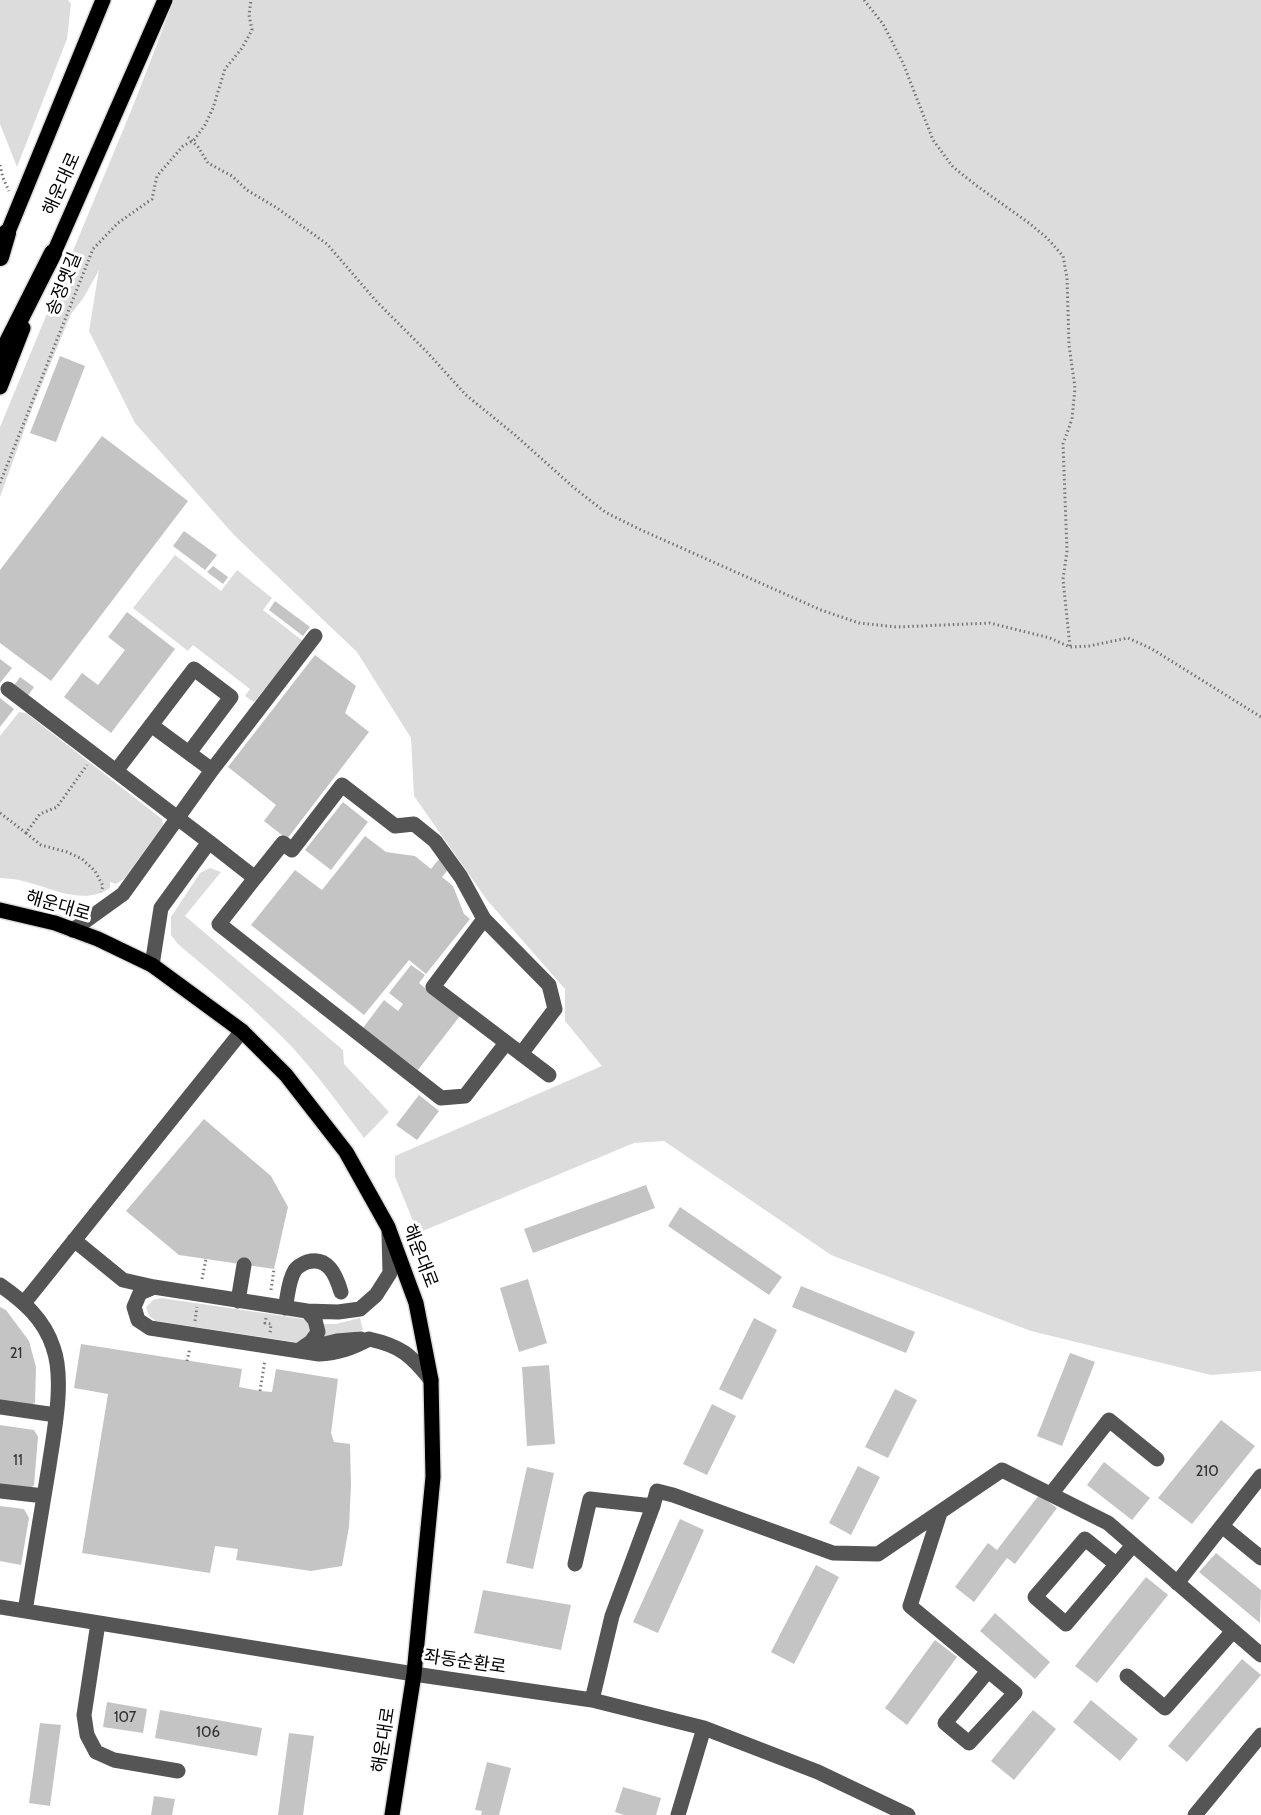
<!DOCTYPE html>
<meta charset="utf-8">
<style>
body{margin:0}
canvas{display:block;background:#fff}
</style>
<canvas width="1261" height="1815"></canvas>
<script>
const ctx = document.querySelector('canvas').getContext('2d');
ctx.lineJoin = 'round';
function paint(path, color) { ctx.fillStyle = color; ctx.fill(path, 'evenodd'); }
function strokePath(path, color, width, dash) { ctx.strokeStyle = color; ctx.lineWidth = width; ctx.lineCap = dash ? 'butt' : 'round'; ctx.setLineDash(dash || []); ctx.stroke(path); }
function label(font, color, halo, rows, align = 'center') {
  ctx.font = font + ' Cabin,"Noto Sans KR",sans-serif'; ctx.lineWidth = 6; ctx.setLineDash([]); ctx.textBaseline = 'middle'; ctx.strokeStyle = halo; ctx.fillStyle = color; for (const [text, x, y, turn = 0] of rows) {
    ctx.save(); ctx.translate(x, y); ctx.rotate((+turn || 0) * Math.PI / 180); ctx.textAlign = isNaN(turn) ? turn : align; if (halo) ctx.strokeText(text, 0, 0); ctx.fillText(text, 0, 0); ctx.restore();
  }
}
const green = new Path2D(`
 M 0,0 L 68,0 L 71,4 L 67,39 L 17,167 L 0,124 Z
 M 174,0 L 1261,0 L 1261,1371 L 1211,1375 L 1031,1331 L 831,1255 L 664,1141 L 634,1143 L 418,1233 L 395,1177 L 395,1156 L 602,1066 L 565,1021 L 565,989 L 487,900 L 414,796 L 411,738 L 357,652 L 234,535 L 135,423 L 89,331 L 99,270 L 84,297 L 71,314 L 33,406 L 0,497 L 0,427 L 133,106 Z
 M 175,555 L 221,591 L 237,570 L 272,598 L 263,610 L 303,641 L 254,702 L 245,696 L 250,689 L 193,645 L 188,651 L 133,608 Z
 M 19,712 L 26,713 L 162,819 L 163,825 L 124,879 L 116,884 L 110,882 L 110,888 C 82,907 48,886 19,880 C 13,879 6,878 0,878 L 0,736 Z
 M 210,868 L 221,872 L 185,916 L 343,1050 L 344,1064 L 389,1112 L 364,1138 C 341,1107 318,1075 292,1047 C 256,1010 217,977 178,944 L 171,935 L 171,917 L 200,873 Z
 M 161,1298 L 304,1319 L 310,1325 L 311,1333 L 301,1343 L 156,1321 L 149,1316 L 146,1307 L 153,1300 Z
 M 360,1318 L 363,1330 L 319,1341 L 321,1324 L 336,1324 Z`);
const building = new Path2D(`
 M 60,356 L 85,366 L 56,442 L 30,433 Z
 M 102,436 L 188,501 L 51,681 L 0,643 L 0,570 Z
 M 184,531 L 217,555 L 205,570 L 173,546 Z
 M 213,566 L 228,577 L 223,584 L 207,572 Z
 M 275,601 L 310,627 L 303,636 L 269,610 Z
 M 127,612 L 175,649 L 111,733 L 64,697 L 82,673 L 98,685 L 125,650 L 108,637 Z
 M 315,655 L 356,686 L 345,713 L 369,732 L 287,839 L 264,821 L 276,805 L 228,767 Z
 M 0,659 L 12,668 L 0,683 Z
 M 20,677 L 34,687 L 27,697 L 13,687 Z
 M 0,698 L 14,709 L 0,727 Z
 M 343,802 L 368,822 L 331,870 L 305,850 Z
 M 365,836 L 386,852 L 415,856 L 431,869 L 439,859 L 450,867 L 442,877 L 453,886 L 464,914 L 470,919 L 426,974 L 409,960 L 364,1015 L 251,925 L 295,870 L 322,890 Z
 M 411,965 L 425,975 L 419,983 L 433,995 L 463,1012 L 418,1070 L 363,1028 L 384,1000 L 398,1011 L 403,1004 L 389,993 Z
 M 419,1095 L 439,1111 L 417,1140 L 396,1125 Z
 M 204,1119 L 271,1176 L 288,1207 L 274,1269 L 179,1255 L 126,1211 Z
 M 646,1185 L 655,1208 L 533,1253 L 524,1229 Z
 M 680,1207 L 782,1277 L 769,1295 L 668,1226 Z
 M 528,1279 L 547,1343 L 519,1352 L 500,1288 Z
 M 801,1286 L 915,1332 L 906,1353 L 792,1307 Z
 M 0,1307 L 6,1310 L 29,1341 L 36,1367 L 35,1403 L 29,1406 L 0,1402 Z
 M 754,1318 L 777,1330 L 742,1400 L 719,1389 Z
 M 81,1344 L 242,1369 L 239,1387 L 260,1391 L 272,1392 L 276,1369 L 338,1379 L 331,1433 L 334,1442 L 350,1444 L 351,1485 L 349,1527 L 342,1566 L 311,1571 L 236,1560 L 238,1549 L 215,1546 L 210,1573 L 82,1553 L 108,1394 L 74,1388 Z
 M 1070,1353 L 1095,1362 L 1062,1446 L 1037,1436 Z
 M 549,1365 L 555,1444 L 527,1446 L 522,1367 Z
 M 895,1389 L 917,1400 L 888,1458 L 865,1447 Z
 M 712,1404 L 736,1416 L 707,1475 L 683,1464 Z
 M 1221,1420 L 1255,1446 L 1192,1524 L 1158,1498 Z
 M 0,1425 L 34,1430 L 38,1437 L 34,1485 L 28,1491 L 0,1486 Z
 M 1104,1462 L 1150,1498 L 1132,1520 L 1087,1485 Z
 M 858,1466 L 880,1477 L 851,1535 L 829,1523 Z
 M 527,1467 L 554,1473 L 533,1569 L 506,1563 Z
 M 1039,1495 L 1057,1508 L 1015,1564 L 1007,1558 L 974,1602 L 955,1587 L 988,1543 L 997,1550 Z
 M 0,1506 L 24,1509 L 29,1518 L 21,1565 L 0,1561 Z
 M 680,1519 L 704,1530 L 658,1633 L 633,1622 Z
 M 1216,1553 L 1261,1590 L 1260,1623 L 1199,1572 Z
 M 816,1565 L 839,1577 L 794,1664 L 771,1652 Z
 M 1146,1577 L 1168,1595 L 1097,1683 L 1075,1666 Z
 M 483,1590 L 571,1605 L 561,1650 L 474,1633 Z
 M 995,1613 L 1050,1662 L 1035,1679 L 980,1631 Z
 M 935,1640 L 957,1657 L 907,1725 L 885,1708 Z
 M 1242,1659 L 1261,1675 L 1187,1762 L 1168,1746 Z
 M 1091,1700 L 1138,1739 L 1120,1761 L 1073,1722 Z
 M 107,1702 L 147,1709 L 143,1733 L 103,1727 Z
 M 160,1710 L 262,1728 L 257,1756 L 155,1738 Z
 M 1033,1710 L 1056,1729 L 1014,1780 L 991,1761 Z
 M 40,1723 L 61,1725 L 50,1806 L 29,1803 Z
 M 289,1733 L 314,1736 L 303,1815 L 278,1815 Z
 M 487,1762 L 511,1768 L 499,1815 L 481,1815 L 482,1811 L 475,1810 Z
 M 623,1787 L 661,1798 L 656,1815 L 624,1815 L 615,1812 Z
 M 154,1796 L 175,1799 L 172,1815 L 151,1815 Z`);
const path = new Path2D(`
 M 864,0 L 883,24 L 903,63 L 933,140 L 953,167 L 977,186 L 1029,223 L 1047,238 L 1063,256 L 1067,278 L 1069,345 L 1075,388 L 1072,419 L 1063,444 L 1067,551 L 1063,579 L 1070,647
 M 188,137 L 198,147 L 208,163 L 232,176 L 247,190 L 277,208 L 327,244 L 377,302 L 427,352 L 466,395 L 515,435 L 573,487 L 605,512 L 639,529 L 821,610 L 859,623 L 897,627 L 990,623 L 1050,638 L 1070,647 L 1089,646 L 1128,638 L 1152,649 L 1261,717
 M 0,165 L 3,178 L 9,191
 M 0,483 L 93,249 L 118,223 L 152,199 L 157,176 L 183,146 L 194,140 L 205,125 L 213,108 L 225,69 L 242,48 L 252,30 L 249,15 L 251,0
 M 0,813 L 26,833 L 40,814 L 57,807 L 87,765
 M 26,833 L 41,845 L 67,852 L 82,859 L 95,871 L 103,886 L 101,892
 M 202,1279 L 206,1259
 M 271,1290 L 274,1269
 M 266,1318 L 265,1323 L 271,1324 L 270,1333
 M 195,1321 L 197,1307
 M 187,1361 L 190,1348
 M 260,1391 L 265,1360`);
const minor = new Path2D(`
 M 8,689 L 209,842
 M 151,725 L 212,770
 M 116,771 L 194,669 L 231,697 L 189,753
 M 255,878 L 219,924 L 441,1098 L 465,1096 L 506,1043
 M 484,919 L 549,985 L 555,1009 L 521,1054
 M 73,930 L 123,894 L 212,770 L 315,636
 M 152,965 L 161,908 L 209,842 L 255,878 L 283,843 L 292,850 L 342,785 L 395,826 L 414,824 L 435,841 L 461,877 L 484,919 L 433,987 L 549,1075
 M 389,1233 L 390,1273 L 376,1295 L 360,1309 L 338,1312 L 307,1311 L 154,1287 L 140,1293 L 134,1307 L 138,1320 L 150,1328 L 319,1354 C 338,1353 352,1348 369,1339 C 401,1346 411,1355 431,1380
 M 74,1240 L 123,1280 L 154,1287
 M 0,1285 C 23,1301 44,1319 53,1347 C 65,1379 54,1432 49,1466 C 41,1514 33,1563 25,1611
 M 238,1301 L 244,1265
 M 24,1303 L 242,1031
 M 285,1308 C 288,1296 288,1281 295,1270 C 298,1266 302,1264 307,1262 C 328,1256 336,1275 341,1292
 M 308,1348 L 337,1341 L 361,1339
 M 301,1349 L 311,1342 L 318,1332 L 315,1320 L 307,1311
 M 0,1407 L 56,1415
 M 0,1491 L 44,1496
 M 1051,1494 L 1109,1420 L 1157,1459
 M 940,1513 L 910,1606 L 1015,1693 L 969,1743 L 945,1723 L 988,1671
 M 1222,1526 L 1261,1558
 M 575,1564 L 590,1499 L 653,1506
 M 1116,1564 L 1085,1539 L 1035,1597 L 1066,1624 L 1133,1545
 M 1177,1583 L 1261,1476
 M 0,1607 L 414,1674 L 592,1700 L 704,1728 L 818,1772 L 908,1815
 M 98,1623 L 84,1715 L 87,1735 L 96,1752 L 114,1760 L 178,1771
 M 1127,1676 L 1165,1708 L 1233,1631
 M 592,1700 L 612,1616 L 653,1506 L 657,1491 L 673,1495 L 833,1553 L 878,1554 L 1002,1470 L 1108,1523 L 1261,1655
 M 678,1815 L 704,1728
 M 1195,1815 L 1261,1735`);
const major = new Path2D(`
 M 3,244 L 103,0
 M 49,264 L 165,0
 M 0,387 L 23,328
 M 0,910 L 55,923 L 98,939 L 152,965 L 242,1031 L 286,1075 L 346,1152 L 388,1227 L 416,1303 L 431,1380 L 433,1477 L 414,1674 L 392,1815`);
const highway = new Path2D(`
 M 0,257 L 7,233
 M 0,358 L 53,253`);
const numberNames = [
 ["21",16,1354],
 ["11",18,1461],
 ["210",1207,1472],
 ["107",125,1718],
 ["106",208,1733]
];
const streetNames = [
 ["해운대로",62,184,-66],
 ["송정옛길",64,284,-68],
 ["해운대로",58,906,16],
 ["해운대로",420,1256,69],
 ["좌동순환로",465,1662,8],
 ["해운대로",384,1740,-81]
];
paint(green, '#dcdcdc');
paint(building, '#c4c4c4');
strokePath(major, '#dbdbdb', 18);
strokePath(highway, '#dbdbdb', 21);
strokePath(path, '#777', 3, [1.5, 3]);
strokePath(minor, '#555', 15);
strokePath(major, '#000', 15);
strokePath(highway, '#000', 18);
label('15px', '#313131', null, numberNames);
label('18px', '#000', '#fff', streetNames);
</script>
